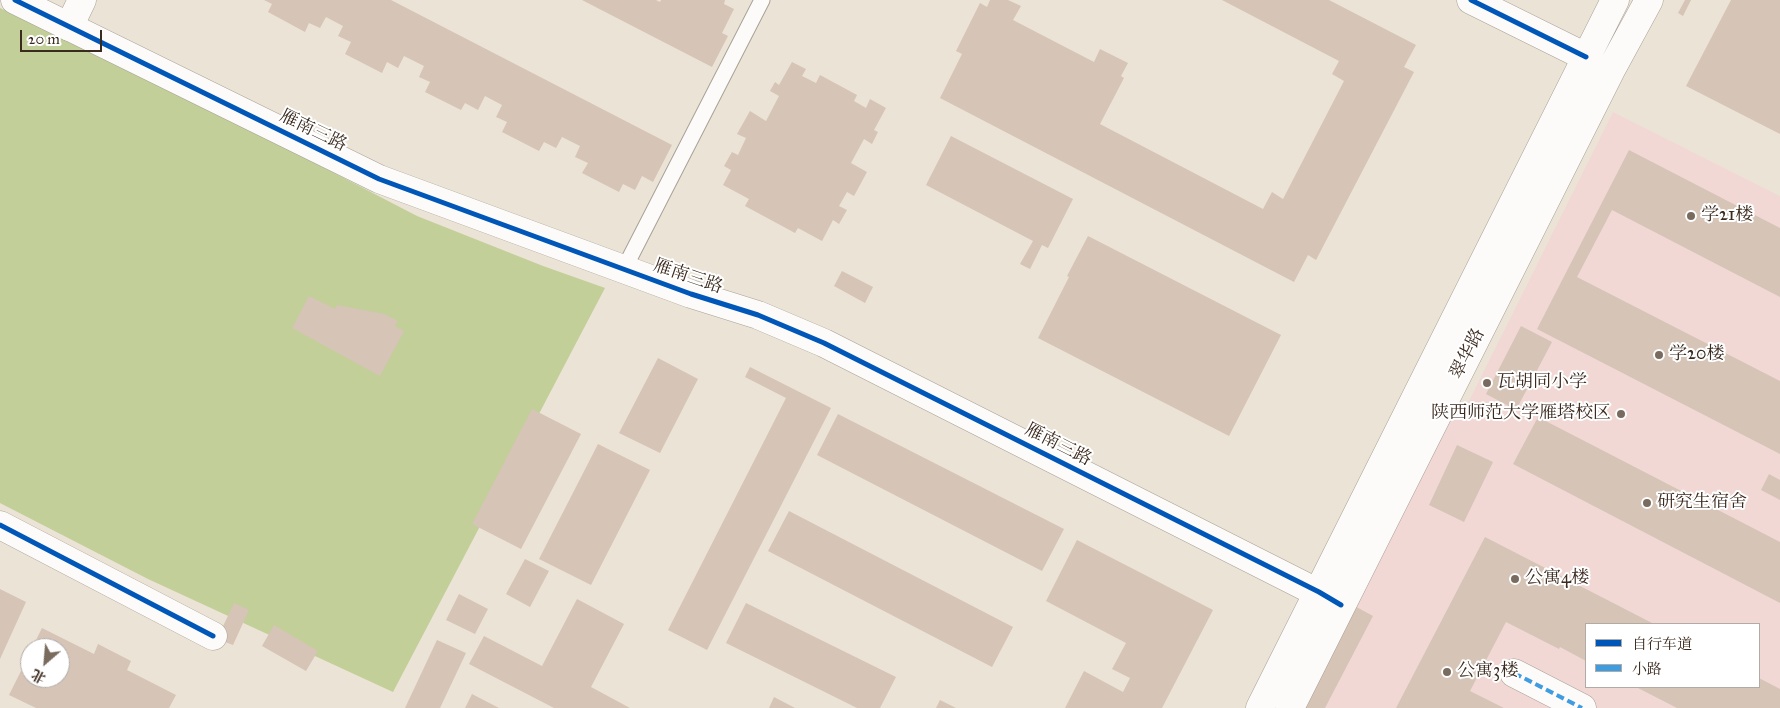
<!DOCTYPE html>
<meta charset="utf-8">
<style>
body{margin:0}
#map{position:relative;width:1780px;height:708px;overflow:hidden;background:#ebe3d5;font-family:"IM FELL Great Primer","Noto Serif SC",serif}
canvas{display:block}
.legend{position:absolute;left:1585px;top:623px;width:175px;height:65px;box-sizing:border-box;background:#fff;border:1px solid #b1aaa5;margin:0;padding:6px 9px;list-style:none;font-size:15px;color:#3b2a1e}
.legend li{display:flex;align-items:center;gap:10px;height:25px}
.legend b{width:25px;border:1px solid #b1aaa5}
.north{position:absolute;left:20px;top:638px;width:50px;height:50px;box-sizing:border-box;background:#fff;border:1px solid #b1aaa5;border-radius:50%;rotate:207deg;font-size:14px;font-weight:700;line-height:20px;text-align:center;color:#3b2a1e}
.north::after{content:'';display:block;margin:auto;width:18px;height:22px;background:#796b5e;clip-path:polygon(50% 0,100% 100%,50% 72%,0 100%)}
.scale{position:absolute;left:20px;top:30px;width:82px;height:22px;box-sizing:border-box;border:2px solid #3b2a1e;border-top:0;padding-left:6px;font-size:15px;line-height:18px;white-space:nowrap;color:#3b2a1e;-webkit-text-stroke:4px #fff;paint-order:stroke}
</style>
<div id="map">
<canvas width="1780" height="708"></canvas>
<ul class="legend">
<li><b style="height:6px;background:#0057b8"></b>自行车道</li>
<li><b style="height:6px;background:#3f9ce0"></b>小路</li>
</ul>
<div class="north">北</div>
<div class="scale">20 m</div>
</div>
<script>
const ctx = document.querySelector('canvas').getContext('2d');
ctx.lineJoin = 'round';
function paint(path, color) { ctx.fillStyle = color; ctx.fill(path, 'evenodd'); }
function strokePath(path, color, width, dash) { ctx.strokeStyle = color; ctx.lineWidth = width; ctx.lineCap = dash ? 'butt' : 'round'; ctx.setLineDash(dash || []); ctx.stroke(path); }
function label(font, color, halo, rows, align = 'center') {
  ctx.font = font + ' "IM FELL Great Primer","Noto Serif SC",serif'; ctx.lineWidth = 4; ctx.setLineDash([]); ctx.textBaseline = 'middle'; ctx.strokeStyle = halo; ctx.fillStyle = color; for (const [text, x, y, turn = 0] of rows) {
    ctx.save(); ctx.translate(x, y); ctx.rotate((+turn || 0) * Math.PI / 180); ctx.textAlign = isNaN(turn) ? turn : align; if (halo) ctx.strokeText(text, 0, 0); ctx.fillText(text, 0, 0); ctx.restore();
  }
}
const built = new Path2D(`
 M 1613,112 L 1780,196 L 1780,708 L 1293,708 L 1438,408 L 1460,419 ZM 1586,624 L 1759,624 L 1759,687 L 1586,687 Z`);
const green = new Path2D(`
 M 0,8 L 284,147 L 417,216 L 543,266 L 605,288 L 393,692 L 148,579 L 0,503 Z`);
const building = new Path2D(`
 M 264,0 L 391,0 L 672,145 L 653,182 L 642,176 L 635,190 L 623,184 L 619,192 L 582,173 L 588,163 L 575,157 L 580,146 L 562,137 L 556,148 L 544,142 L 539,151 L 502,132 L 507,122 L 496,117 L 502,105 L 485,96 L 478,110 L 465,103 L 461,110 L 425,92 L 430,82 L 419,77 L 424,66 L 404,56 L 398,68 L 387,62 L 382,73 L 345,54 L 351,42 L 338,36 L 343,26 L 326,17 L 320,28 L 309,23 L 305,32 L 268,12 L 272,4 Z
 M 582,0 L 656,0 L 660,2 L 661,0 L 725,0 L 724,4 L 734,9 L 722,33 L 728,36 L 712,67 Z
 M 990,0 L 1008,0 L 1021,6 L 1013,20 L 1094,62 L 1100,49 L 1128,63 L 1121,76 L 1124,78 L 1100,124 L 1263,209 L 1272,192 L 1283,199 L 1344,81 L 1332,74 L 1339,61 L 1222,0 L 1329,0 L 1416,45 L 1404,67 L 1414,72 L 1316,260 L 1308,255 L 1294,282 L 940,98 L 962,54 L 956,51 L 980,3 L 987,7 Z
 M 1685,0 L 1691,0 L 1683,16 L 1678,13 Z
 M 1731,0 L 1780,0 L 1780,134 L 1686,86 Z
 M 792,62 L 806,69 L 802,76 L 816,83 L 820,75 L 857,95 L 854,101 L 866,108 L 870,99 L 886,108 L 874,130 L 878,132 L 872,144 L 864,139 L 851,163 L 867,172 L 854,196 L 847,192 L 839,206 L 847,210 L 839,224 L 833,220 L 822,241 L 798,228 L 795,233 L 745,206 L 749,199 L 723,185 L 731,170 L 724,166 L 732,152 L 738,155 L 746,138 L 737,134 L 750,111 L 766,121 L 779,96 L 770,91 L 775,82 L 779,85 Z
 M 951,136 L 1073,199 L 1048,248 L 1042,245 L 1030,269 L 1020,264 L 1033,241 L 926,185 Z
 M 1629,150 L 1780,228 L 1780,297 L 1612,210 L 1577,277 L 1780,381 L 1780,454 L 1537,329 Z
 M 1088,236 L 1281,335 L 1229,436 L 1038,338 L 1069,277 L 1067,276 Z
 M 842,271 L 873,287 L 865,303 L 834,286 Z
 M 309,296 L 335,309 L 337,305 L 384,314 L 398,321 L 395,326 L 404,331 L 380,376 L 292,328 Z
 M 1521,326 L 1552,342 L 1516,410 L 1486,394 Z
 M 658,358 L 698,379 L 660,453 L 619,433 Z
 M 750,367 L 831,408 L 707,650 L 668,630 L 786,398 L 745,377 Z
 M 532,409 L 581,434 L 521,549 L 472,524 Z
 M 838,414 L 1064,529 L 1042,571 L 817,455 Z
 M 1538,417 L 1780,542 L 1780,603 L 1513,464 Z
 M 598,444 L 650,470 L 591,585 L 539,559 Z
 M 1457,445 L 1493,462 L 1464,522 L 1429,505 Z
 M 1769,474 L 1780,480 L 1780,500 L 1761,490 Z
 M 789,511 L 1013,627 L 992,667 L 768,551 Z
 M 1485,537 L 1654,624 L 1586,624 L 1586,661 L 1560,647 L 1559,649 L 1506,622 L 1470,691 L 1504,708 L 1396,708 Z
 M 1077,540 L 1213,610 L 1162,708 L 1065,708 L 1084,671 L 1123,692 L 1130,678 L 1112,669 L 1126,643 L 1046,601 Z
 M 525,559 L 549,571 L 530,607 L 506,594 Z
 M 0,589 L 26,602 L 0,659 Z
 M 459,594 L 488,609 L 475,634 L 446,620 Z
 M 1340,598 L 1373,616 L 1325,708 L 1283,708 Z
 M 577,599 L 624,624 L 591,687 L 630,708 L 554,708 L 469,664 L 484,636 L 542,666 Z
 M 234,603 L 249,610 L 233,645 L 217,639 Z
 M 746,603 L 896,677 L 880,708 L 857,708 L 726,643 Z
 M 274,625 L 318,651 L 306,671 L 262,646 Z
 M 42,628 L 94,654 L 98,644 L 131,661 L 127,670 L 176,695 L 169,708 L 36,708 L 9,695 L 30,653 L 30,678 L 60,678 L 60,648 L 32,648 Z
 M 437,640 L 466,653 L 440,708 L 405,708 Z
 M 1759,678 L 1780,689 L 1780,708 L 1677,708 L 1636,687 L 1759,687 Z
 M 472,694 L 499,708 L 465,708 Z
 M 774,697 L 795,708 L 769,708 Z
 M 940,700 L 956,708 L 936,708 Z`);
const service = new Path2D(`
 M 624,269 L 762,0`);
const minor = new Path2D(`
 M 1471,0 L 1586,57
 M 69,27 L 82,0
 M 1514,673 L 1582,708`);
const tertiary = new Path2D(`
 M 15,0 L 379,179 L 691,294 L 758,315 L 824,343 L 1338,603
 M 0,525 L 213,636`);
const secondary = new Path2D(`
 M 1260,708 L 1615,0
 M 1290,708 L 1612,68 L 1649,0`);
const quiet = new Path2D(`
 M 1514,673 L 1582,708`);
const cycleway = new Path2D(`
 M 15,0 L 379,179 L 691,294 L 758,315 L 824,343 L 1319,592 L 1341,605
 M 1471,0 L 1586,57
 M 0,525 L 213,636`);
const markers = [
 [1691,216,5,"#796b5e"],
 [1659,355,5,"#796b5e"],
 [1487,383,5,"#796b5e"],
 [1621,414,5,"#796b5e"],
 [1647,503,5,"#796b5e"],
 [1515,579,5,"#796b5e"],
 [1447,672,5,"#796b5e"]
];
const streetNames = [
 ["雁南三路",313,131,26],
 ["雁南三路",688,277,19],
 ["翠华路",1468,354,-63],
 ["雁南三路",1058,445,27]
];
const poiNames = [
 ["学21楼",1701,216],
 ["学20楼",1669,355],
 ["瓦胡同小学",1497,383],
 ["陕西师范大学雁塔校区",1611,414,"right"],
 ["研究生宿舍",1657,503],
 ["公寓4楼",1525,579],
 ["公寓3楼",1457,672]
];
paint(built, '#f2d8d4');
paint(green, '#c2cf98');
paint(building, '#d6c4b7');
strokePath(service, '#a8a197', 17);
strokePath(minor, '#a8a197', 29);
strokePath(tertiary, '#a8a197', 29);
strokePath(secondary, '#a8a197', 29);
strokePath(service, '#fcfbf9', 15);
strokePath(minor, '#fcfbf9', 28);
strokePath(tertiary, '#fcfbf9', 28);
strokePath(secondary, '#fcfbf9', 28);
strokePath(quiet, '#3f9ce0', 4, [8, 4]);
strokePath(cycleway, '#0057b8', 5);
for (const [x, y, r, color] of markers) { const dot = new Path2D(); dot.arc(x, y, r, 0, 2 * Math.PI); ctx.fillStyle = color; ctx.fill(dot); strokePath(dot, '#fff', 2); }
label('18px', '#3b2a1e', '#fff', streetNames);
label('18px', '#3b2a1e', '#fff', poiNames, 'left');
</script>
